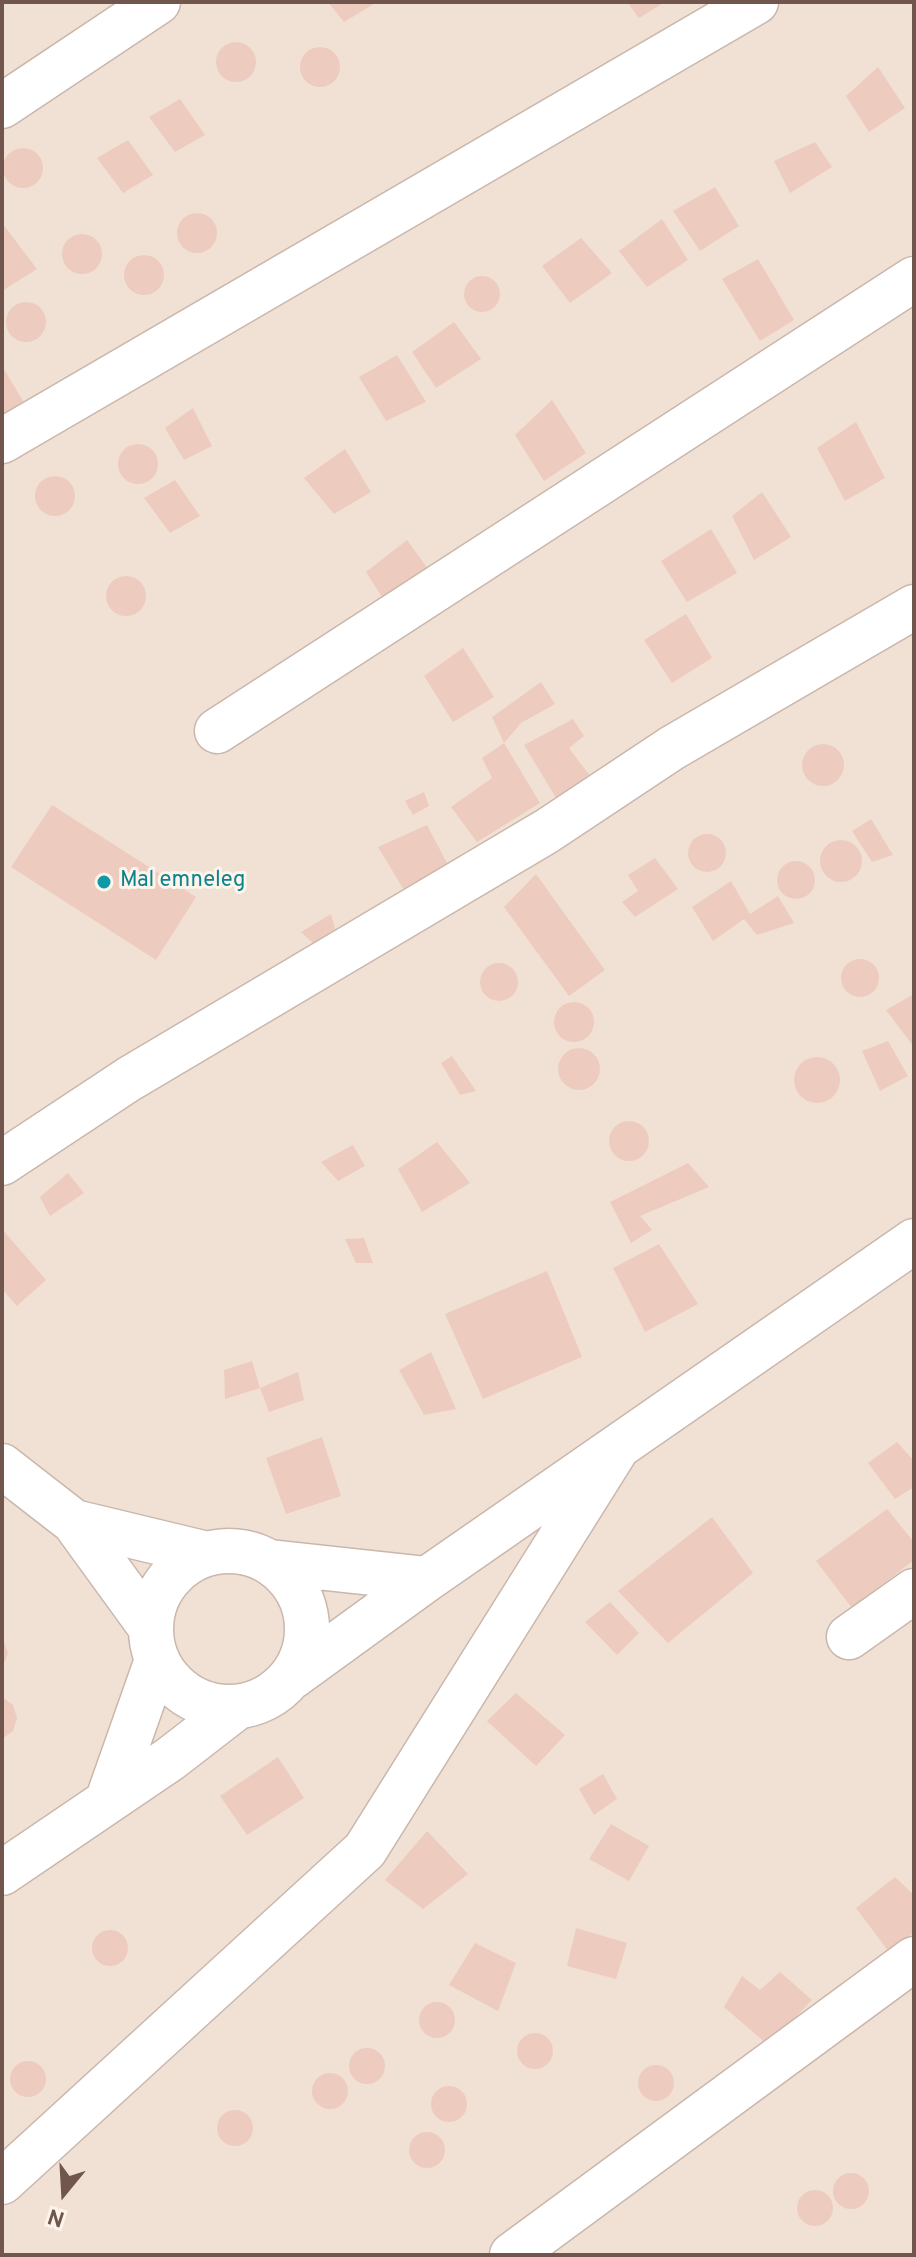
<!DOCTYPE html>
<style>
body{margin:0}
#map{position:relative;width:916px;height:2257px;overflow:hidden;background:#faefe5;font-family:Overpass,sans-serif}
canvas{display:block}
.frame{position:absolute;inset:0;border:4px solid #70564c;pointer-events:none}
.north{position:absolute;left:24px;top:2153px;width:80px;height:80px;-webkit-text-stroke:6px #fdf4ea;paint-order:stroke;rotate:198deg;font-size:22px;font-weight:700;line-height:32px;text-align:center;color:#70564c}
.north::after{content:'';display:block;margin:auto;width:28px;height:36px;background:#70564c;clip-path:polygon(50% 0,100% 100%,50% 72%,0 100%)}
</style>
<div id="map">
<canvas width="916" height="2257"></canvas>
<div class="frame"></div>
<div class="north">N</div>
</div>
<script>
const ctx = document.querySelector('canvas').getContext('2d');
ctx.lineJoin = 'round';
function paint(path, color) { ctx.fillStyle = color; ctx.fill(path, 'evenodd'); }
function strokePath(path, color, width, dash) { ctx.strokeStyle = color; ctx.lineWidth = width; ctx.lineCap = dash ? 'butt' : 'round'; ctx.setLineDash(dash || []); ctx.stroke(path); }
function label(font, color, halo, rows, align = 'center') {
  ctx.font = font + ' Overpass,sans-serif'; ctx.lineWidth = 6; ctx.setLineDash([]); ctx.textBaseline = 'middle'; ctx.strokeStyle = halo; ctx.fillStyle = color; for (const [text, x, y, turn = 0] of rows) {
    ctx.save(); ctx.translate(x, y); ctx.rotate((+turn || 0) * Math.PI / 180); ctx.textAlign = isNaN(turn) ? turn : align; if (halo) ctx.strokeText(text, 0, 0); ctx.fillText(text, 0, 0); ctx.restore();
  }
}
const residential = new Path2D(`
 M 2,2 L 914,2 L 914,2255 L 2,2255 Z`);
const building = new Path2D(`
 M 328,2 L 377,2 L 344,22 Z
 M 627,2 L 665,2 L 639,18 Z
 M216 62a20 20 0 1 1 40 0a20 20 0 1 1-40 0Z
 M300 67a20 20 0 1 1 40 0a20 20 0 1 1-40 0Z
 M 878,67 L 905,108 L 869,132 L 846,96 Z
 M 180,99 L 205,135 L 175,152 L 149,117 Z
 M 128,140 L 153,175 L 123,193 L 97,158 Z
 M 815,142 L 832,167 L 790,193 L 774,161 Z
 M3 168a20 20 0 1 1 40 0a20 20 0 1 1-40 0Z
 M 715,187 L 739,226 L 700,251 L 673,211 Z
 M177 233a20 20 0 1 1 40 0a20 20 0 1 1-40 0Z
 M 662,219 L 688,260 L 647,287 L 619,251 Z
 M 2,223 L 37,269 L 2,291 Z
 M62 254a20 20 0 1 1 40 0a20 20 0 1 1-40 0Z
 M 581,238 L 612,273 L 570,303 L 542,266 Z
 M124 275a20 20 0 1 1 40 0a20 20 0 1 1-40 0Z
 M 758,259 L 794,320 L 760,341 L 722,279 Z
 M464 294a18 18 0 1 1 36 0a18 18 0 1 1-36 0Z
 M6 322a20 20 0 1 1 40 0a20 20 0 1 1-40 0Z
 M 454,322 L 481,359 L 436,388 L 412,352 Z
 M 397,355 L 426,402 L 386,421 L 359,377 Z
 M 2,366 L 25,404 L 2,415 Z
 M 552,400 L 586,453 L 544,481 L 515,435 Z
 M 193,408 L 212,446 L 184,460 L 165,428 Z
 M 856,422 L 885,478 L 845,501 L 817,448 Z
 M118 464a20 20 0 1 1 40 0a20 20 0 1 1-40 0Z
 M 345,449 L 371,492 L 334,514 L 304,478 Z
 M35 496a20 20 0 1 1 40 0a20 20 0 1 1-40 0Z
 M 175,480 L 200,516 L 170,533 L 144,498 Z
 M 762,492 L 791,537 L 754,560 L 732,516 Z
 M 711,529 L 737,573 L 687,602 L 661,561 Z
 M 407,540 L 429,570 L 384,600 L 366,572 Z
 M106 596a20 20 0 1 1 40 0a20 20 0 1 1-40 0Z
 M 686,614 L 712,658 L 672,683 L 644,640 Z
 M 463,648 L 494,697 L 453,722 L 424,676 Z
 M 541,682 L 555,704 L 521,723 L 504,743 L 492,717 Z
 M 573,719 L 584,736 L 569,748 L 596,784 L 561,806 L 524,745 Z
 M 504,743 L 540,803 L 477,842 L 451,807 L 492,778 L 482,758 Z
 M802 765a21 21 0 1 1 42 0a21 21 0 1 1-42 0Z
 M 424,792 L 429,806 L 413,815 L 405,801 Z
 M 52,805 L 196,897 L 156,960 L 11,867 Z
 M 871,819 L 893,855 L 872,862 L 852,831 Z
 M 427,825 L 448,865 L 404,890 L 378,847 Z
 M688 853a19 19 0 1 1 38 0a19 19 0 1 1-38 0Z
 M820 861a21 21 0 1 1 42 0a21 21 0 1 1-42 0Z
 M 655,858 L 678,889 L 635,917 L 622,902 L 638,891 L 628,875 Z
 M777 880a19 19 0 1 1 38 0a19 19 0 1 1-38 0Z
 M 536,874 L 605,970 L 569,996 L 504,907 Z
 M 731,881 L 750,914 L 778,896 L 794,923 L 757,935 L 744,919 L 713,941 L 692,907 Z
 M 331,914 L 335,929 L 314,944 L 301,932 Z
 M841 978a19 19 0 1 1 38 0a19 19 0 1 1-38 0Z
 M480 982a19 19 0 1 1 38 0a19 19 0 1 1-38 0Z
 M 914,994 L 914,1047 L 886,1010 Z
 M554 1022a20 20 0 1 1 40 0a20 20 0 1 1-40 0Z
 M 888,1041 L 908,1076 L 880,1091 L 862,1051 Z
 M558 1069a21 21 0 1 1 42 0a21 21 0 1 1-42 0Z
 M 452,1056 L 476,1091 L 460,1095 L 441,1063 Z
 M794 1080a23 23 0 1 1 46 0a23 23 0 1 1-46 0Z
 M609 1141a20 20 0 1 1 40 0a20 20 0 1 1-40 0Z
 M 437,1142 L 470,1183 L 422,1212 L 398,1169 Z
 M 353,1145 L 365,1166 L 338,1181 L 321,1162 Z
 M 688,1163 L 709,1187 L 640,1216 L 652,1230 L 631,1243 L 610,1202 Z
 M 68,1173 L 84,1193 L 50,1216 L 40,1197 Z
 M 2,1229 L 46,1280 L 17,1306 L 2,1289 Z
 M 364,1238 L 373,1263 L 356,1263 L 345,1239 Z
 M 659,1244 L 698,1304 L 645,1332 L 613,1268 Z
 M 547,1271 L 582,1357 L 483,1399 L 445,1314 Z
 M 431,1352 L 456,1409 L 424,1415 L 399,1370 Z
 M 252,1361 L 260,1388 L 298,1372 L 304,1400 L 269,1412 L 260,1388 L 225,1399 L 224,1370 Z
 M 322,1437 L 341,1496 L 286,1514 L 266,1458 Z
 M 897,1442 L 914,1461 L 914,1487 L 895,1499 L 868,1463 Z
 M 887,1509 L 914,1542 L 914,1560 L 852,1608 L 816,1561 Z
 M 712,1517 L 753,1573 L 668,1643 L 618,1591 Z
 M 610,1602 L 639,1633 L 617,1655 L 585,1622 Z
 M 2,1636 L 8,1653 L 2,1668 Z
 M 516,1693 L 565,1735 L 536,1766 L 487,1721 Z
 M 2,1697 L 13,1705 L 17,1718 L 13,1731 L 2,1739 Z
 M 278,1757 L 304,1798 L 247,1835 L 220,1796 Z
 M 603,1774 L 617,1799 L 594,1815 L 579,1789 Z
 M 611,1824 L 649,1846 L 629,1881 L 589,1859 Z
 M 427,1831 L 468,1874 L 423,1909 L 385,1880 Z
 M 895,1877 L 914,1895 L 914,1932 L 889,1952 L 856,1908 Z
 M 576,1928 L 627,1943 L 616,1979 L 567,1966 Z
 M92 1948a18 18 0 1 1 36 0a18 18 0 1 1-36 0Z
 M 475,1943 L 516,1963 L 498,2011 L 449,1985 Z
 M 780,1972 L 812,2000 L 768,2045 L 724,2007 L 742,1976 L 760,1990 Z
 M419 2020a18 18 0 1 1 36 0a18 18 0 1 1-36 0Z
 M517 2051a18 18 0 1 1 36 0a18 18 0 1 1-36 0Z
 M349 2066a18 18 0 1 1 36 0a18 18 0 1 1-36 0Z
 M10 2079a18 18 0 1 1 36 0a18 18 0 1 1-36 0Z
 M638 2083a18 18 0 1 1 36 0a18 18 0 1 1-36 0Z
 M312 2091a18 18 0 1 1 36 0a18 18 0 1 1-36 0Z
 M431 2104a18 18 0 1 1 36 0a18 18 0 1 1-36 0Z
 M217 2128a18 18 0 1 1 36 0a18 18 0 1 1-36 0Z
 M409 2150a18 18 0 1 1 36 0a18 18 0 1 1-36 0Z
 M833 2191a18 18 0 1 1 36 0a18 18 0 1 1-36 0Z
 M797 2208a18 18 0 1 1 36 0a18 18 0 1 1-36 0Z`);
const minor = new Path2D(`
 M 2,106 L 158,2
 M 2,441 L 756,2
 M 217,731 L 914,279
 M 2,1163 L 129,1079 L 547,831 L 672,748 L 914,607
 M 2,1466 L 74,1522 L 151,1628
 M 74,1522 L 207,1554
 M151 1629a78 78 0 1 1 156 0a78 78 0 1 1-156 0Z
 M 270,1562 L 427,1579
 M 849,1637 L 914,1591
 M 292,1677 L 427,1579 L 914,1241
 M 108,1799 L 157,1660
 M 2,1873 L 170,1759 L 236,1708
 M 2,2182 L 365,1850 L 617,1448
 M 512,2255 L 914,1959`);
const markers = [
 [104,882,8,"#0f9aa8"]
];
const cultureNames = [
 ["Mal emneleg",120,882]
];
paint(residential, '#f1e1d4');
paint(building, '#edccbf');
strokePath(minor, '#cab7ac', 47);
strokePath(minor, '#fff', 44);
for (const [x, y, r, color] of markers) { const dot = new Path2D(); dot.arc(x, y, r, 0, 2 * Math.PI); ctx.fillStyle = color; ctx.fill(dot); strokePath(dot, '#fdf4ea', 3); }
label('22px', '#0d838f', '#fdf4ea', cultureNames, 'left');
</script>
